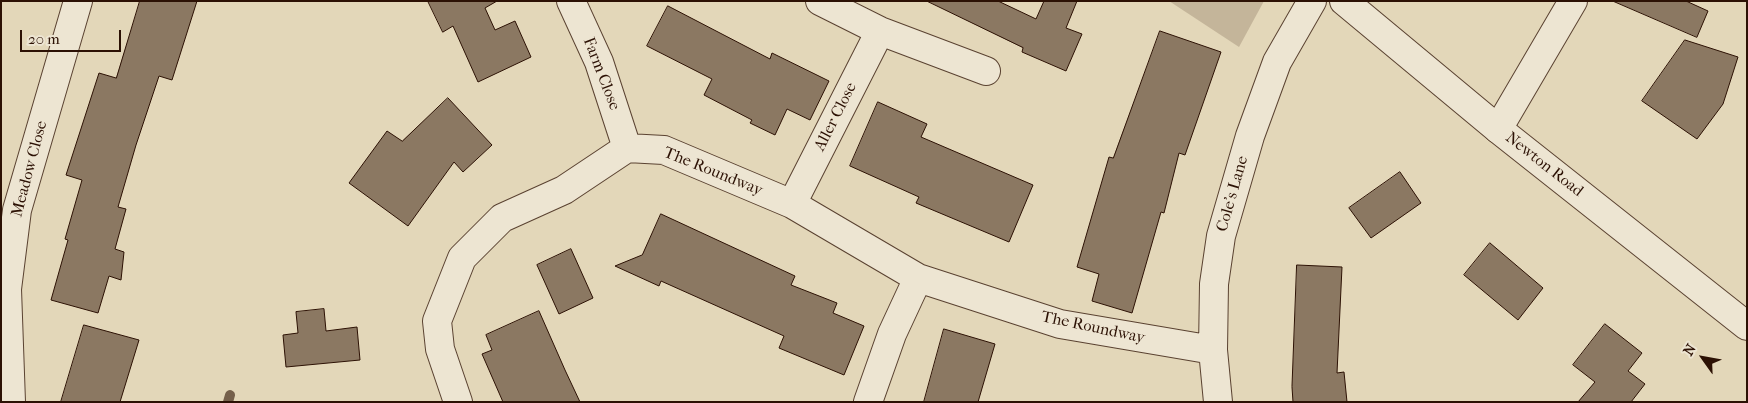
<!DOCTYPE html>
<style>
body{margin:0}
#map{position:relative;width:1748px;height:403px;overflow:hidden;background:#e3d7b9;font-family:"IM FELL French Canon",serif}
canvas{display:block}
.frame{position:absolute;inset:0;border:2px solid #2c1104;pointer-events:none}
.north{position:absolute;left:1678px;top:333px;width:50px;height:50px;-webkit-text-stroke:4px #ede5d2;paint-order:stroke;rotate:302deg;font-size:14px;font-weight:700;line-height:20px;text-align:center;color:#2c1104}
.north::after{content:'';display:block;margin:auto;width:18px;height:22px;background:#2c1104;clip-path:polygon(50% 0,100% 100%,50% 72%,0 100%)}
.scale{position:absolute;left:20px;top:30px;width:101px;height:22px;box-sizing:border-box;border:2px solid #2c1104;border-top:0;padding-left:6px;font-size:15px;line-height:18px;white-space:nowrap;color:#2c1104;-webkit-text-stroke:4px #ede5d2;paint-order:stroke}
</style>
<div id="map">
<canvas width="1748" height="403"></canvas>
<div class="frame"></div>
<div class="north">N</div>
<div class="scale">20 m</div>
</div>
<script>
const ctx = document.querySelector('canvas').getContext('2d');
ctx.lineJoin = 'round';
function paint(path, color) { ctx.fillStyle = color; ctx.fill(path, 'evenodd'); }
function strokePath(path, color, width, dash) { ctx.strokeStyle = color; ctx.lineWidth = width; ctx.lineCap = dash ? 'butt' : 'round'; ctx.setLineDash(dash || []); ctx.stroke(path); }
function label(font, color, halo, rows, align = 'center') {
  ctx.font = font + ' "IM FELL French Canon",serif'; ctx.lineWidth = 4.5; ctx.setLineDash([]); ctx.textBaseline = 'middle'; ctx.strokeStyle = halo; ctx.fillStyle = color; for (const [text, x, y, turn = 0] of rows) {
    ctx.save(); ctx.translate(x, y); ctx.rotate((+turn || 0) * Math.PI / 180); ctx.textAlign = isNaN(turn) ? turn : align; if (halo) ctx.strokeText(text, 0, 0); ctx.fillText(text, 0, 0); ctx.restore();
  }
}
const green = new Path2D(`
 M 1169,1 L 1264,1 L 1239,47 Z`);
const stream = new Path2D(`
 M 228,402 L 230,395`);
const building = new Path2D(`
 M 140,1 L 197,1 L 172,80 L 159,76 L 136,145 L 118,207 L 126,209 L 115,249 L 124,252 L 121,280 L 109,276 L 98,313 L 51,300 L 68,240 L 65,239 L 82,180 L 66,175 L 99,73 L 116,78 Z
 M 428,1 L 497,1 L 485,8 L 495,30 L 515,21 L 531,57 L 478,82 L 453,26 L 443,32 Z
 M 927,1 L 998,1 L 1036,19 L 1044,1 L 1077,1 L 1066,28 L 1082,34 L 1066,71 L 1022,52 L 1023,48 Z
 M 1613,1 L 1686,1 L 1708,11 L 1697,37 Z
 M 668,6 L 770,59 L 772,53 L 829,81 L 810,120 L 787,109 L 775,135 L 750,123 L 752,120 L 704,95 L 712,79 L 647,46 Z
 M 1160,31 L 1221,52 L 1185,155 L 1179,153 L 1164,213 L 1161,212 L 1132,313 L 1092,301 L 1099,274 L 1077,267 L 1109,157 L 1113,158 Z
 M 1685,40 L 1738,57 L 1723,104 L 1697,139 L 1642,101 Z
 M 448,98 L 492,145 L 463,172 L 454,162 L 408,226 L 349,183 L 387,131 L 402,141 Z
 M 878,102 L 927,124 L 921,137 L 1033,185 L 1009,242 L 916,203 L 919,197 L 850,166 Z
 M 1400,172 L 1421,203 L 1371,238 L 1349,208 Z
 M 661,214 L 795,276 L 791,285 L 837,303 L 833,313 L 864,326 L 844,375 L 779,348 L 784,336 L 661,281 L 659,286 L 615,266 L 642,255 Z
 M 1490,243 L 1543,288 L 1518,320 L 1464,275 Z
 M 571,249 L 593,298 L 559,314 L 537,265 Z
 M 1297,265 L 1342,267 L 1337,373 L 1344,372 L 1347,402 L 1293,402 L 1292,387 Z
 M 324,309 L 326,331 L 357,327 L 360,360 L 286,367 L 283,335 L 298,333 L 296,312 Z
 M 539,311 L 565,370 L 580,402 L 503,402 L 482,354 L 492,350 L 486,335 Z
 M 1605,324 L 1642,353 L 1628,371 L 1645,384 L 1631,402 L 1578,402 L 1595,382 L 1573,365 Z
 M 84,325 L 139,340 L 120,402 L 61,402 Z
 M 944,329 L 995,344 L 978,402 L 924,402 Z`);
const minor = new Path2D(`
 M 571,1 L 599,62 L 627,148
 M 820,1 L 880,31 L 986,71
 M 1498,129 L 1573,1
 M 792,204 L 880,31
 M 11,402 L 7,289 L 17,210 L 78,1
 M 458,402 L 440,349 L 437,321 L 462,258 L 502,218 L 564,190 L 627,148 L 664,150 L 792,204 L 918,278 L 1060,324 L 1213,350
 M 868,402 L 892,334 L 918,278
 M 1218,402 L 1213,350 L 1214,284 L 1221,236 L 1250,136 L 1277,62 L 1312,1`);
const tertiary = new Path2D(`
 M 1344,1 L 1498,129 L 1747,326`);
const streetNames = [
 ["Farm Close",601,74,69],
 ["Aller Close",836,117,-63],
 ["Newton Road",1544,165,38],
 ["Meadow Close",30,169,-75],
 ["The Roundway",713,172,22],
 ["Cole's Lane",1233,194,-74],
 ["The Roundway",1093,328,12]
];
paint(green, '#c4b59a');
strokePath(stream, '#75604b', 10);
paint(building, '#8b7862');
strokePath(building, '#2c1104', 1);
strokePath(minor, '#5a4231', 30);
strokePath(tertiary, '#5a4231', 30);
strokePath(minor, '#ede5d2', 28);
strokePath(tertiary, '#ede5d2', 28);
label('16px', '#2c1104', '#ede5d2', streetNames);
</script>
